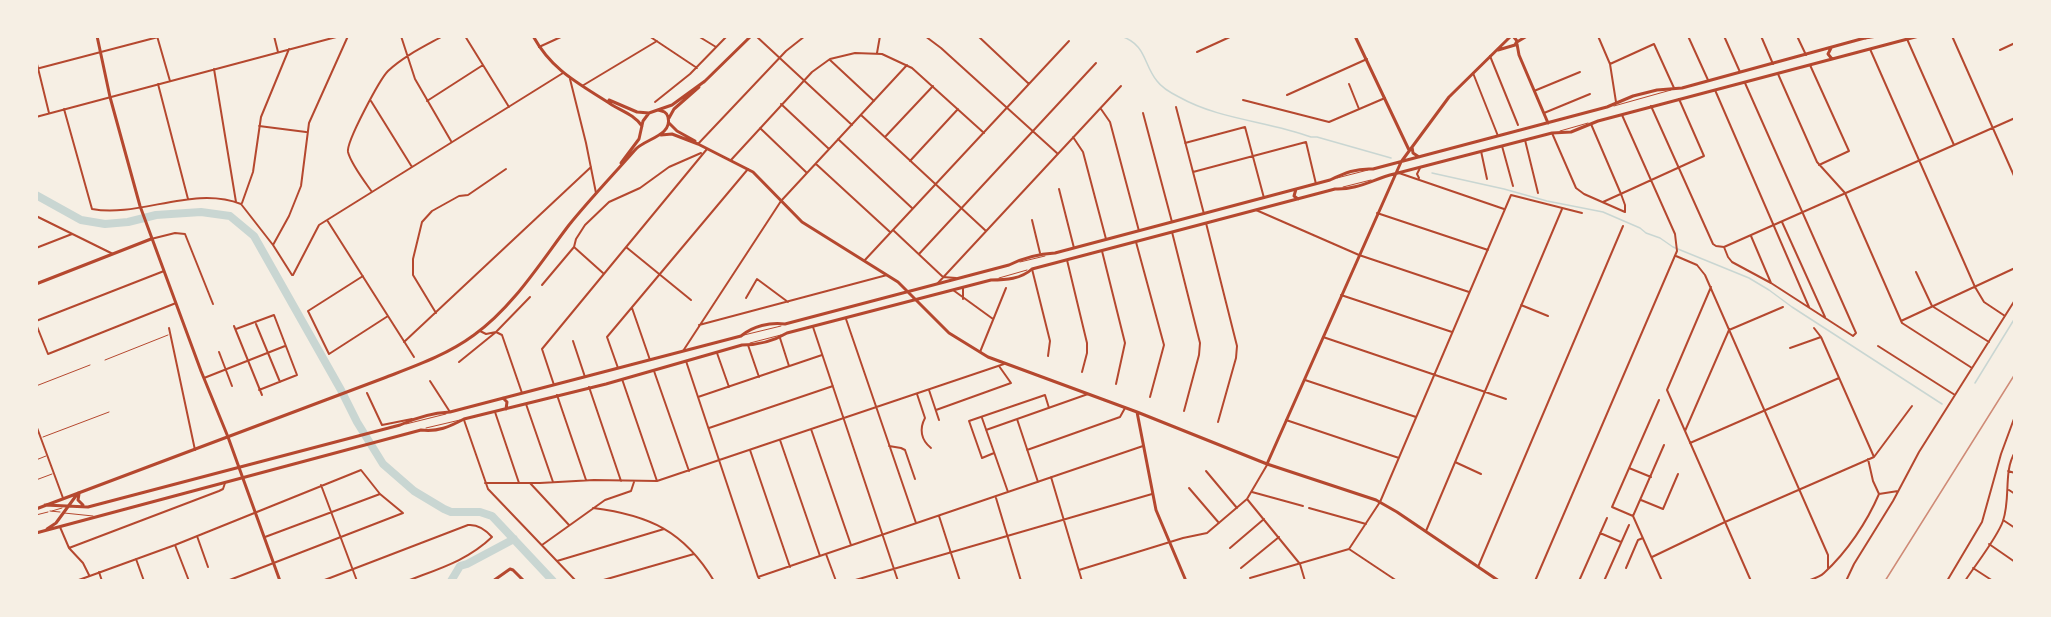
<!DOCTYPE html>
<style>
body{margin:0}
#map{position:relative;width:2051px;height:617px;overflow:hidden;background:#f6efe4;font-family:"Public Sans",sans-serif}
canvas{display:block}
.frame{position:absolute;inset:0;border:38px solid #f6efe4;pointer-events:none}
</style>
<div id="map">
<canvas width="2051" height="617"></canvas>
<div class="frame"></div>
</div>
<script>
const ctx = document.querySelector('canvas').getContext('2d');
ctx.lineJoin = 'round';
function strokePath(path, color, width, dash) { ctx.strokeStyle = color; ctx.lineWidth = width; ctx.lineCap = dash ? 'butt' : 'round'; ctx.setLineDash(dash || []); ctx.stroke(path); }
const stream = new Path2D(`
 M 1121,36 C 1147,45 1143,64 1157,81 C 1162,88 1171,93 1179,97 C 1220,120 1268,121 1311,137 L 1317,137 L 1391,158
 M 1432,173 L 1504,189 L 1547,201 L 1603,212 L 1640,228 L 1646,233 L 1660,238 L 1673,247 L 1749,278 L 1769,290 L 1792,307 L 1942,404
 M 1975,383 L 2015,318`);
const river = new Path2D(`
 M 36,195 L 81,220 L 105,224 L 128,222 L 156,215 L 201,212 L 230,216 L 254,236 L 341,390 L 357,422 L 383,464 L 414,491 L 444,509 L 451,512 L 480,512 L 492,516 L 553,581
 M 451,581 L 460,566 L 467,564 L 514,539`);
const service = new Path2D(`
 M 1865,39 L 1884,36
 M 1614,106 L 1671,90
 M 1560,131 L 1588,123
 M 1337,178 L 1368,170
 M 1343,187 L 1371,180
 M 1020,262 L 1045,256
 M 999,278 L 1027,270
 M 744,335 L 781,326
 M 750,343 L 781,335
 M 105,360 L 168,335
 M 36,386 L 90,365
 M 406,424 L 446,414
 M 426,428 L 460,420
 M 43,437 L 109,412
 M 36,460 L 46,456
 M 36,480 L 52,474
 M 50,511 L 60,512
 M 52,511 L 62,508
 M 64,513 L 93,516
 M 36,515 L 48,512`);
const minor = new Path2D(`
 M 157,36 L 170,81
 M 274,36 L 278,52
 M 401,36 L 415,79 L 451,141
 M 465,36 L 509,107
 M 649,36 L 697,68
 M 698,36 L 716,47
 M 756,36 L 852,125
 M 925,36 L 941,48 L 1058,154
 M 978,36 L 1029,84
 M 1598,36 L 1610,64 L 1616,102
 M 1688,36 L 1708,80
 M 1724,36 L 1740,72
 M 1761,36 L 1773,64
 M 1797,36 L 1806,55
 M 1952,36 L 2015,178
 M 1907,39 L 1954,145
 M 539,47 L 563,36
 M 1870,49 L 1975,287 L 1984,302 L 2005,316
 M 2000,50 L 2015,43
 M 1197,52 L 1232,36
 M 877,53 L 880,36
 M 1490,56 L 1518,125
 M 36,60 L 49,113
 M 830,60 L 874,101
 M 1610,64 L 1654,44 L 1674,88
 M 1810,65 L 1849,151 L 1819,165
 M 36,69 L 162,36
 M 214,69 L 236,202
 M 1473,73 L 1498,136
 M 1778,74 L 1817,162 L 1845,193 L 1902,323 L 1972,368
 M 570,79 L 586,143 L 596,193
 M 158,84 L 188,199
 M 1349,84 L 1359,109
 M 582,86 L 657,41
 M 1715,90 L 1809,307
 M 1534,91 L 1580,72
 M 1287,95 L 1367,59
 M 1243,100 L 1329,122 L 1385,98
 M 371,101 L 412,167
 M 427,101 L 483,65
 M 655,102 L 690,74 L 727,36
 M 781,104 L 829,149
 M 1651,106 L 1713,244 L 1716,246 L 1724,247 L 1728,257 L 1732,262 L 1771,283 L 1853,336 L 1856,333 L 1745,83
 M 1176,107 L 1204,214
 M 64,109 L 92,209 C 139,218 193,185 241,204 L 273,245 L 292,275
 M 1101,109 L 1110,122 L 1139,231
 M 1143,113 L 1172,222
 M 1544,113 L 1590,94
 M 861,115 L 986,231
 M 36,117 L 340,36
 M 259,126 L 306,132
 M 760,128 L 807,173
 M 1552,133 L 1576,188 L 1584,194 L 1625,212 L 1625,205 L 1621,194 L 1591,124
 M 885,137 L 933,86
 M 1073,137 L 1083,152 L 1106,239
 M 838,139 L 912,208
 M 1525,140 L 1538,193
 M 1185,143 L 1245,127 L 1264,198
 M 698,144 L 786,51 L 805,36
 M 1502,146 L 1513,186
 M 1481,151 L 1487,179
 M 731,160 L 812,72 L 830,59 L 855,53 L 882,54 L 912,68 L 984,133
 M 910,161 L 958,109
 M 816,164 L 890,232
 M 1193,172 L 1306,142 L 1316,184
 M 1399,173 L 1504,209
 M 1419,178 L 1417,174 L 1420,168
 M 1059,189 L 1074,248
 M 372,192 C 365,182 351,164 348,152 C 346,142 380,79 388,71 C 404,56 425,46 443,36
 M 1603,202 L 1704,156 L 1679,99
 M 242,203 L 253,172 L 261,117 L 289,49
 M 1256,210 L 1359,255 L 1469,292
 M 1377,213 L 1488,250
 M 36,216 L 113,254
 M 327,220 L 414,357
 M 1032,220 L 1040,253
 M 1782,222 L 1825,317
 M 1206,223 L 1237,346 L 1236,358 L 1218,422
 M 893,230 L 943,277 L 956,278
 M 1172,232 L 1200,343 L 1199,355 L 1184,411
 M 1751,236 L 1771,283
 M 151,239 L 175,233 L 185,234 L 213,304
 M 1136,242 L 1164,345 L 1150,397
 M 273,245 L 289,216 L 301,186 L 309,123 L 348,36
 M 574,247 L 603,273
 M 626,247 L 691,300
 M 1724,247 L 2015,118
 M 36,248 L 72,234
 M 1102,251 L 1125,343 L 1116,384
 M 919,254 L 1096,63
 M 1676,256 L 1697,265 L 1705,275 L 1828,555 L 1828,568
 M 1067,260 L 1087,343 L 1087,353 L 1082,372
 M 864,261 L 1069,41
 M 1032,269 L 1050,341 L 1048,356
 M 1916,272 L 1932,306 L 1989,342
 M 293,275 L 319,225 L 563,73
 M 363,276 L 308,311 L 329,354 L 388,316
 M 937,284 L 1121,86
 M 542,285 L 574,247 L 576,239 L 585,225 L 609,202 L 640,188 L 669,167 L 701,153
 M 1711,287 L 1667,390 L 1751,581
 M 953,290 L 993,319
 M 1341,295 L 1452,332
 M 746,298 L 757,279 L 788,302
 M 963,299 L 963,287
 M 1521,305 L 1548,316
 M 632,308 L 650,360
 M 436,313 L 413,275 L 413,259 L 422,222 L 432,211 L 459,196 L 468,195 L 506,169
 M 846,319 L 916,523
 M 36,321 L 164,271
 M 1901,321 L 2015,268
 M 36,324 L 48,354 L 176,303
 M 256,324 L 280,382
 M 699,325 L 887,275
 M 234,326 L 262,395
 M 813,327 L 898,581
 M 169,328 L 195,450
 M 1814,328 L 1821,337 L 1874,457
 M 236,329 L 274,315 L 297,375 L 259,390
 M 480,331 L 486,334 L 496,332 L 502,335 L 522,393
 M 1323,337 L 1506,399
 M 780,338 L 789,366
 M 573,341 L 585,377
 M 404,342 L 591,167
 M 748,345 L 759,377
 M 1878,346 L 1955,395
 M 1790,348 L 1821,337
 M 683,351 L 781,201 L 907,65
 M 219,352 L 232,386
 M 980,352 L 1006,288
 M 717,353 L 729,387
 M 686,361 L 758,577 L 761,581
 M 459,362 L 496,332 L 530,297
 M 618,368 L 607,337 L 748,169
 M 654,371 L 689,471
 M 204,378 L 285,346
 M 622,379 L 657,481
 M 1305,380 L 1416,417
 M 430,381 L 450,412
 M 554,385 L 542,349 L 707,149
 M 589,387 L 621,481
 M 929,390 L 939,420
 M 367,393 L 382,425 L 412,419
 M 917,394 L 925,418 C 919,429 921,440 931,448
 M 557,395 L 586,480
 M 698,397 L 822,355
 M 1659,400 L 1612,507 L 1633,516 L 1662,581
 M 526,404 L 553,482
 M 936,410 L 1011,383 L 999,366
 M 495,412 L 519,483
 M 982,418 L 1008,492
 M 1017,419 L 1038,482
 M 464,420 L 488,489 L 576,581
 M 1286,420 L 1399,458
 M 36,425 L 63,498
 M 709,428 L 833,386
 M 811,429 L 851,545
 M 986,430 L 1088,394
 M 1685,431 L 1729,330 L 1783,307
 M 780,440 L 820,556
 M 1690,443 L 1839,378
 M 889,446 L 901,448 L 905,450 L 915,479
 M 750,450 L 790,567
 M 1027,450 L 1120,417 L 1125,408
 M 994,453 L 982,458 L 969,421 L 1045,395 L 1049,408
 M 1868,459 L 1873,481 L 1879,494 L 1898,491
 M 1455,462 L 1481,474
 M 1629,468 L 1651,477
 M 1206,471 L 1237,508
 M 2008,471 L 2015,473
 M 1051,477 L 1082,581
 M 485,483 L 540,483 L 594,480 L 657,481 L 1004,364
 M 530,483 L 569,525
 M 321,485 L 357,581
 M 1189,488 L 1219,523
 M 2009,490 L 2015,494
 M 1252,492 L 1303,506
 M 996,498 L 1021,581
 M 1247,499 L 1300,564 L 1305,581
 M 1641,500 L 1663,509 L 1678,474
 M 593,508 C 649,515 684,531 714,581
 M 1309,508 L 1366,524
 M 939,516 L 960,581
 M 1633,516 L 1664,445
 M 2003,520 L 2015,528
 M 60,527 L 69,548 L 83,563 L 89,575
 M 1426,531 L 1562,209
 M 1600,533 L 1621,542
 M 197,536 L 208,567
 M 265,537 L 380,494
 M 1989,544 L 2015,562
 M 175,545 L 189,581
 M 542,545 L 605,500 L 631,491 L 634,482
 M 69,548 L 219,491 L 223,489 L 225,483
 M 1230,548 L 1264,519
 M 1349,549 L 1397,581
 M 826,554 L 836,581
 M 1652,557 L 1725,522 L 1874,457 L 1912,406
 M 136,559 L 144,581
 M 557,561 L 664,529
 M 1478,567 L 1623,226
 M 1241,568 L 1279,537
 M 1626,568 L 1638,540 L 1643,538
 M 1973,568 L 1993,581
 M 1079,570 L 1183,538 L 1207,533 L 1247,499 L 1267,465
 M 99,572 L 102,581
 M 758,577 L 1143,446
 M 1250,578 L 1349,549 L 1380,502 L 1511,195 L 1582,213
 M 76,581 L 175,545 L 361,470 L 380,494 L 403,513
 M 227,581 L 403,513
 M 322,581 L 468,525 C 478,524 485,529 492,537 C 467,561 438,569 407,581
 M 600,581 L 694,554
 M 852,581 L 1152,494
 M 1535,581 L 1677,251 L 1675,234 L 1622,115
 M 1579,581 L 1607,518
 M 1604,581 L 1629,525
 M 1807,581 C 1813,579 1820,577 1824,573 C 1847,552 1867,522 1879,494
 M 1846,581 L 1854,564 L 1893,501 L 1919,452 L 2015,300
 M 1947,581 L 1982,522 L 2001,454 L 2015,416
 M 1965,581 C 1976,564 1997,538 2003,521 C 2011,497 2003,472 2015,452`);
const tertiary = new Path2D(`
 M 97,36 L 110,97 L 140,206 L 201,371 L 228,437 L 280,581
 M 36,284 L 151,239
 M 1267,464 L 1376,500 L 1397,512 L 1499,581
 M 493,581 L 510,569 L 513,570 L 524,581`);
const secondary = new Path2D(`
 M 533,36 C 553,72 580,84 612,105 C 624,112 634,115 642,126
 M 1355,36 L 1409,150
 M 1517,42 L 1527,36
 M 1517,44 L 1519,55 L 1548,123
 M 1831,48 L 1828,54 L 1832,59
 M 1498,50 L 1515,45 L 1517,41 L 1513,36
 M 704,82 L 751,36
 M 609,100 L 637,112 L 649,113
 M 669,118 L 674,109 L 699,87
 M 669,123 L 677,131 L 695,141
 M 661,135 L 672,134 L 698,144 L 753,172 L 802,222 L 898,282 L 949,333 L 988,357 L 1137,412 L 1267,464 L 1401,162 L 1449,97 L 1511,36
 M 1412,147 L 1413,153 L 1419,157
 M 621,163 L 639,139 L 643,121 L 649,113 L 672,105 L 705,81
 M 1296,189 L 1294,196 L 1298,199
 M 503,398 L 507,402 L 506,409
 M 1137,412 L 1156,510 L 1186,581
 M 79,494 L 78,500 L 83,505
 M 45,505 L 88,507 L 400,425 C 417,417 432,413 450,412 L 741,336 C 753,326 770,322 785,324 L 1009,265 C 1025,257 1038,254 1055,253 L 1330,180 C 1345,173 1356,168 1373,169 L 1607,107 L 1633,96 L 1657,90 L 1682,88 L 1872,36
 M 36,509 L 384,378 C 415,366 447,355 474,335 C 513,307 540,263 569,225 C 590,199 613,175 635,150 C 644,139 673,136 668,117 C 667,112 663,111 658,110
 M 47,529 L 56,523 L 78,493
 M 36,533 L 421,430 C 438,432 449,427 464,419 L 606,384 L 742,345 C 758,345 772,342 787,333 L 991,280 C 1006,280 1021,279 1032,269 L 1335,189 C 1358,190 1373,179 1394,174 L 1552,133 L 1571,132 L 1598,121 L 1919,36`);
const rail = new Path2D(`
 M 1885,581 L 2015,374`);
strokePath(stream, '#c9d6d2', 1.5);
strokePath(river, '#c9d6d2', 8);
strokePath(service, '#b5482f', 1);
strokePath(minor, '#b5482f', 2);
strokePath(tertiary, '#b5482f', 3);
strokePath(secondary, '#b5482f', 3);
strokePath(rail, '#cf8b77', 1.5);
</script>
